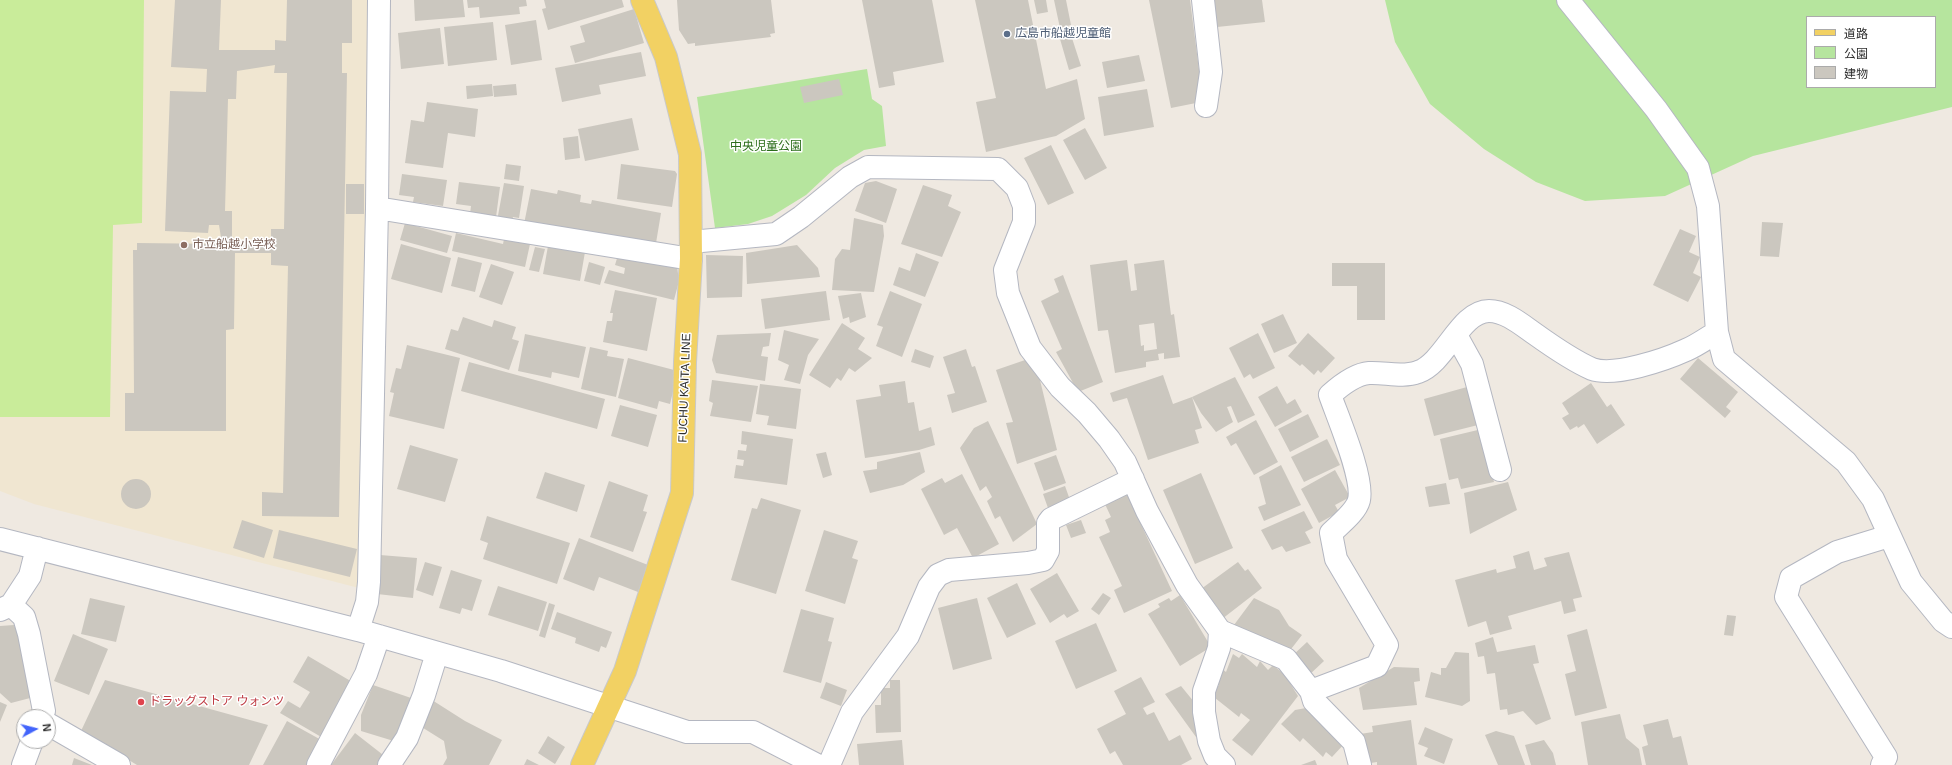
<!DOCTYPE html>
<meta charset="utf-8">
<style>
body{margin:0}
#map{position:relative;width:1952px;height:765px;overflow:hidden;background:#efe9e1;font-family:Helvetica,"Noto Sans JP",sans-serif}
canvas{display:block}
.legend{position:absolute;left:1806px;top:16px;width:130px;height:72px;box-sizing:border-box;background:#fff;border:1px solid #ababab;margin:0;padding:5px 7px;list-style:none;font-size:12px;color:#2e2e2e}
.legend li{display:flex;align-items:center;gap:8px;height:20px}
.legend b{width:20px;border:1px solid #ababab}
.north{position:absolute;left:16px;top:709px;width:40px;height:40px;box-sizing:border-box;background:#fff;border:1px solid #ababab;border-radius:50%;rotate:83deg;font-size:11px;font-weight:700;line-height:16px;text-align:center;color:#2e2e2e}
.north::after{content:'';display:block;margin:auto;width:14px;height:18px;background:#4264fb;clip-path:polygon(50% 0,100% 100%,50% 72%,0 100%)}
</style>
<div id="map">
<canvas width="1952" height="765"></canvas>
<ul class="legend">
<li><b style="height:5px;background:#f2d163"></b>道路</li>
<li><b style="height:11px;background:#b6e59e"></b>公園</li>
<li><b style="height:11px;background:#cbc7bf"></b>建物</li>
</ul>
<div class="north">N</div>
</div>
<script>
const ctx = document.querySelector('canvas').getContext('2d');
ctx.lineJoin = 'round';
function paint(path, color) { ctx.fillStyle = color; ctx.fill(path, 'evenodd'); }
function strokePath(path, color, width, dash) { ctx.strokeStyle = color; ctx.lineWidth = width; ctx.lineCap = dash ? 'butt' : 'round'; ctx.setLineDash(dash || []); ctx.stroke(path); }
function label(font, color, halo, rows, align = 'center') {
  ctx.font = font + ' Helvetica,"Noto Sans JP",sans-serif'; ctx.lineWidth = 3; ctx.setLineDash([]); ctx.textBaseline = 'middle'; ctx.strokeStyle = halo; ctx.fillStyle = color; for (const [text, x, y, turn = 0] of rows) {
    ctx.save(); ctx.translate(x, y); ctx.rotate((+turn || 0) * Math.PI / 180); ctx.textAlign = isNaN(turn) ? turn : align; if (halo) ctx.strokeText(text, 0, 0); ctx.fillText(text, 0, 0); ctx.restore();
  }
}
const education = new Path2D(`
 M 0,0 L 371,0 L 359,588 L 34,504 L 0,491 Z`);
const green = new Path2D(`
 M 1385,0 L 1952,0 L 1952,107 L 1753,156 L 1665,196 L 1585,201 L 1536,182 L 1484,149 L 1430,104 L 1395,42 ZM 1807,17 L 1935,17 L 1935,87 L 1807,87 Z
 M 867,69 L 872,99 L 882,106 L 886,146 L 864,150 L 835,168 L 806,195 L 772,216 L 748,224 L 715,228 L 697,97 Z`);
const pitch = new Path2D(`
 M 0,0 L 144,0 L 142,223 L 113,225 L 110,417 L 0,417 Z`);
const building = new Path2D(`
 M 175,0 L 221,0 L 219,50 L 275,50 L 275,40 L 286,41 L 287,0 L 352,0 L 352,43 L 342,43 L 342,73 L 347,73 L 339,517 L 262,516 L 262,492 L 283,493 L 288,266 L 271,265 L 271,253 L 235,253 L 234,329 L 226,330 L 226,431 L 125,431 L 125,393 L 134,393 L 133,250 L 137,250 L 137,243 L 222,244 L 219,225 L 209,225 L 208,233 L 165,231 L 170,91 L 206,92 L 207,69 L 171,67 ZM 275,65 L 274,73 L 287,73 L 284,229 L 271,229 L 271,241 L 232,245 L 232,211 L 225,211 L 228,99 L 236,99 L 237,71 Z
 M 414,0 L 463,0 L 465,17 L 415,21 Z
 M 467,0 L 526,0 L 527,6 L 519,7 L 520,14 L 480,18 L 479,7 L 468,8 Z
 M 544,0 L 622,0 L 624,7 L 548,30 L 542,9 L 546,8 Z
 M 677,0 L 771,0 L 775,33 L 770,34 L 771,37 L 695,46 L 695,43 L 688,44 L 679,30 Z
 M 862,0 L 932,0 L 944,62 L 893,72 L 895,85 L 879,88 Z
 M 975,0 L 1028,0 L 1046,89 L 1077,79 L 1085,119 L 1056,136 L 986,152 L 976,102 L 996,98 Z
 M 1034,0 L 1046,0 L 1048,12 L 1037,14 Z
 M 1054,0 L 1066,0 L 1071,25 L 1060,28 Z
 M 1149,0 L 1190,0 L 1200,77 L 1196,103 L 1171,108 Z
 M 1214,0 L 1262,0 L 1265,22 L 1217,27 Z
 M 634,9 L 644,43 L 575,63 L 570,46 L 585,42 L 580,26 Z
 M 536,20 L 542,60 L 511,65 L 505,25 Z
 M 493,22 L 497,60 L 448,66 L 444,27 Z
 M 440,28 L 444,64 L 401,69 L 398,33 Z
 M 1071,35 L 1081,66 L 1069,70 L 1060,39 Z
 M 641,52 L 646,76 L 599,85 L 601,94 L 562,102 L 555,68 Z
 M 1139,55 L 1145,81 L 1107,88 L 1102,62 Z
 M 839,79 L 843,95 L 804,103 L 800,87 Z
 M 492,84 L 493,96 L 467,99 L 466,86 Z
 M 516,84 L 517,95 L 494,97 L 493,86 Z
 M 1147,89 L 1154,127 L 1104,136 L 1098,97 Z
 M 427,102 L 478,109 L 475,137 L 448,133 L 443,168 L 405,163 L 411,120 L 424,122 Z
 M 632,118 L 639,150 L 585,161 L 578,129 Z
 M 1085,128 L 1107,168 L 1085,180 L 1063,140 Z
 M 578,136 L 580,158 L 565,160 L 563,138 Z
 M 1051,145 L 1074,193 L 1048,205 L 1024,158 Z
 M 506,164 L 521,166 L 519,181 L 504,179 Z
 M 621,164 L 675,171 L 677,174 L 672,207 L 617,199 Z
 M 402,174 L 447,180 L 443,206 L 413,202 L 414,197 L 399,195 Z
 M 876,181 L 897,189 L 886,223 L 855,211 L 865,183 Z
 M 459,182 L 500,187 L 496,217 L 470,214 L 471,206 L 456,204 Z
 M 504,183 L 524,186 L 519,218 L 513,217 L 511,223 L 497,221 Z
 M 346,184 L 364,184 L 364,214 L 346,214 Z
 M 923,185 L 952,195 L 948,206 L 961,212 L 942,257 L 901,244 Z
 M 531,189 L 557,194 L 558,190 L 581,195 L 580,202 L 591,204 L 592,200 L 661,213 L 655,249 L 524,224 Z
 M 854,218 L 883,225 L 884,236 L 874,292 L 832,290 L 835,259 L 842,249 L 850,250 Z
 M 1762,222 L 1783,223 L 1779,257 L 1760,256 Z
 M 405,223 L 452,236 L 447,253 L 400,240 Z
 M 1680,229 L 1696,236 L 1689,252 L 1700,257 L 1693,273 L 1701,277 L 1688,302 L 1653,285 Z
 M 456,233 L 503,244 L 504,239 L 530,244 L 525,267 L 452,251 Z
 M 401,244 L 451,258 L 442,293 L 391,279 Z
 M 797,245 L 818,268 L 820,277 L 747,284 L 746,253 Z
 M 548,246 L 585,252 L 580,281 L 543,274 Z
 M 535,247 L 545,249 L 539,272 L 529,270 Z
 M 916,253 L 939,262 L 925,297 L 893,285 L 899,267 L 910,271 Z
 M 618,255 L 677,266 L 679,281 L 674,300 L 604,283 L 609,270 L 624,274 L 625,268 L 615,265 Z
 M 706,255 L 743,256 L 742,297 L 707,298 Z
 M 458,257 L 482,263 L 475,292 L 451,286 Z
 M 1127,260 L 1131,291 L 1137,290 L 1134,264 L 1164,260 L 1171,315 L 1174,314 L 1180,357 L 1164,359 L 1164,353 L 1158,354 L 1159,360 L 1146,362 L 1146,367 L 1115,373 L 1108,330 L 1098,331 L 1090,265 ZM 1154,323 L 1157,349 L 1144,351 L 1144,345 L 1141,346 L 1139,325 Z
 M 589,262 L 605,267 L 600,285 L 584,281 Z
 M 1332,263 L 1385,263 L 1385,320 L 1357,320 L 1357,286 L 1332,286 Z
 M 491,264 L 514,272 L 502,305 L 479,297 Z
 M 1063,275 L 1103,382 L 1078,392 L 1056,352 L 1062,349 L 1041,301 L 1059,292 L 1054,279 Z
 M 615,290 L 657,298 L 647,351 L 603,342 L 607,321 L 612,321 L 613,313 L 610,313 Z
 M 826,291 L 830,320 L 765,329 L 761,299 Z
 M 890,291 L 922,304 L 902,357 L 876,346 L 883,327 L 877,325 Z
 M 861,293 L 866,317 L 850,323 L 849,317 L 843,319 L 838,296 Z
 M 1283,314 L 1297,343 L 1274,353 L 1261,324 Z
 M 463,317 L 492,327 L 494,320 L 516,327 L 512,339 L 519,341 L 509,370 L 445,349 L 451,329 L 458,331 Z
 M 842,323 L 865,338 L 858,349 L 872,358 L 855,372 L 849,368 L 841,381 L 837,378 L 830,388 L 809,375 Z
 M 784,330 L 819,339 L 808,355 L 800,384 L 784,380 L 789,365 L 778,360 Z
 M 771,333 L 769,346 L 763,347 L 761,356 L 768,357 L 765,381 L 716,373 L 712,360 L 717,335 Z
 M 1258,333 L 1275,368 L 1253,379 L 1250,374 L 1244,378 L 1229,348 Z
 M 1308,333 L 1335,358 L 1321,373 L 1318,370 L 1314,375 L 1302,364 L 1300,366 L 1288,356 Z
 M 525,334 L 586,347 L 579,378 L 552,372 L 551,378 L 518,371 Z
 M 407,345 L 460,358 L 444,429 L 389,416 L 394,393 L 390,392 L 396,368 L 401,369 Z
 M 590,347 L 608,351 L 607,356 L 624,359 L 616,397 L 581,389 Z
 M 915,349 L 934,356 L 930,368 L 911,362 Z
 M 966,349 L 972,367 L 975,366 L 987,402 L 952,413 L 947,395 L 955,393 L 943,357 Z
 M 628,358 L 678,371 L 670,404 L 659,401 L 657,409 L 618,398 Z
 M 1698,358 L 1738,392 L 1726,407 L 1731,411 L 1725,418 L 1680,379 Z
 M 1028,359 L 1039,376 L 1057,450 L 1017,464 L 1006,423 L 1013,422 L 996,370 Z
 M 469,362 L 605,399 L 597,429 L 461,391 Z
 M 1163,375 L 1173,404 L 1192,397 L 1235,377 L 1255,415 L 1238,423 L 1231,406 L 1227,407 L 1233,422 L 1216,432 L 1201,413 L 1192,397 L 1202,428 L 1195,430 L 1199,443 L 1148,460 L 1127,398 L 1113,402 L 1110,393 Z
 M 712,380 L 758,386 L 751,422 L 710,416 L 713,403 L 709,401 Z
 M 905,381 L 908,403 L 914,402 L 919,431 L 931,427 L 935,445 L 919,450 L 865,458 L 856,400 L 881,396 L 879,385 Z
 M 1591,383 L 1607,407 L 1611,404 L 1625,425 L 1597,444 L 1584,424 L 1578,428 L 1577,426 L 1570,430 L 1562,418 L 1569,414 L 1562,403 Z
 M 760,384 L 801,389 L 796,429 L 767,425 L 769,416 L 756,414 Z
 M 1277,386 L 1287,404 L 1295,399 L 1302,412 L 1275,427 L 1258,397 Z
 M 1467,387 L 1478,425 L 1434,436 L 1424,399 Z
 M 620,405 L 657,415 L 648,447 L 611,436 Z
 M 1308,414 L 1319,437 L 1290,452 L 1278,429 Z
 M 1256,420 L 1278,462 L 1254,475 L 1236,443 L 1231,446 L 1226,437 Z
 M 988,421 L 1037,524 L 1013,542 L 1000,516 L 995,519 L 987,501 L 992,497 L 986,486 L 980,491 L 960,448 L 974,428 Z
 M 1482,429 L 1494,482 L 1461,489 L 1458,478 L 1449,480 L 1440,439 Z
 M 742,431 L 793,439 L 787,485 L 734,478 L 736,465 L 743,466 L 744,460 L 737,459 L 738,450 L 746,451 L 747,445 L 741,444 Z
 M 1327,439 L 1340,465 L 1304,482 L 1291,457 Z
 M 410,445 L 458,459 L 445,502 L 397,489 Z
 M 826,452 L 832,475 L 823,478 L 816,454 Z
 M 920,452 L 925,472 L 903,485 L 870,493 L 863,471 L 877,469 L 877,462 Z
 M 1056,455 L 1066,483 L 1044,491 L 1034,463 Z
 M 1281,465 L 1301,505 L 1264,521 L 1258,507 L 1266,504 L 1259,477 Z
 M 1335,470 L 1350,497 L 1335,505 L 1339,512 L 1319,523 L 1301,489 Z
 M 545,472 L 585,485 L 577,512 L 536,498 Z
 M 1201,473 L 1233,548 L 1195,564 L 1163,490 Z
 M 962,474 L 999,544 L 973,558 L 957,528 L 944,535 L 921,489 L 942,478 L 945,483 Z
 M121 494a15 15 0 1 1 30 0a15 15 0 1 1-30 0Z
 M 609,481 L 648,495 L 643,511 L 647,512 L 633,552 L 590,537 Z
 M 1508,482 L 1517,510 L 1470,534 L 1464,493 Z
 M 1446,483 L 1450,504 L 1429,507 L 1425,487 Z
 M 1065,486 L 1070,500 L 1048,508 L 1043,494 Z
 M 1126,492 L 1172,591 L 1124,613 L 1114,590 L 1122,586 L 1099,537 L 1110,532 L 1105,520 L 1111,517 L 1104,502 Z
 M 761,498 L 801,510 L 776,594 L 731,580 L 752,508 L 757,509 Z
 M 1304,511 L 1313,528 L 1305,532 L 1311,543 L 1286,552 L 1282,546 L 1272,550 L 1261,530 Z
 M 487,516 L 570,543 L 557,584 L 483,559 L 488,543 L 480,540 Z
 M 242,520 L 273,530 L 264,558 L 233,548 Z
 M 1081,520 L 1086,533 L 1071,538 L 1066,525 Z
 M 279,530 L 357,549 L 350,577 L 273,558 Z
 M 824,530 L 858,541 L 852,558 L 858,560 L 845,604 L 805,591 Z
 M 579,538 L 648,565 L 638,592 L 599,577 L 594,591 L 563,579 Z
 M 1529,551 L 1534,570 L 1547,566 L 1544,558 L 1569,552 L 1582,597 L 1573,599 L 1576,611 L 1564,614 L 1561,601 L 1508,616 L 1512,629 L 1490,635 L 1486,621 L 1468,627 L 1455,580 L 1496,569 L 1497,573 L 1516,568 L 1513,556 Z
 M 380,555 L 417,558 L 413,598 L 377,594 Z
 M 425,562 L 442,567 L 433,596 L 416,590 Z
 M 1238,562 L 1245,571 L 1248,569 L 1262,588 L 1222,619 L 1215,610 L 1218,608 L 1215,604 L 1209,607 L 1201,589 Z
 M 451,570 L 482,580 L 472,611 L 462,608 L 460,614 L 439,608 Z
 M 1057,573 L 1079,611 L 1067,618 L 1064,614 L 1050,623 L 1030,589 Z
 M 1017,583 L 1036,624 L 1007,638 L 987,598 Z
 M 498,586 L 547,602 L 538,631 L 488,615 Z
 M 1103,593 L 1111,598 L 1099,615 L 1091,609 Z
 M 1180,595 L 1211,647 L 1180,666 L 1148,614 L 1160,607 L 1158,604 L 1169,598 L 1171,601 Z
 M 90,598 L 125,606 L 116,642 L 81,634 Z
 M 977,598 L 992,659 L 953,670 L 938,608 Z
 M 1254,598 L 1279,610 L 1289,626 L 1302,635 L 1288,653 L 1231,629 Z
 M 549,603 L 555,605 L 545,638 L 539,636 Z
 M 801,609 L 834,618 L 828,641 L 832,642 L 821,683 L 783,672 Z
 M 557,612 L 612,632 L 606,648 L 601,646 L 599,652 L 575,643 L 576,638 L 551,629 Z
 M 1727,615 L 1736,616 L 1733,636 L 1724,635 Z
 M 1096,623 L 1117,671 L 1076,689 L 1055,641 Z
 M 14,625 L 25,652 L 34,697 L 11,703 L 0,693 L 0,626 Z
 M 1587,629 L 1607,708 L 1575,716 L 1565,674 L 1576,671 L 1567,635 Z
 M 73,634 L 108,649 L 89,695 L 54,681 Z
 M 1493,637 L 1497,652 L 1535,645 L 1539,663 L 1533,664 L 1551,719 L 1536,725 L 1523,711 L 1508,715 L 1507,709 L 1500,710 L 1495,673 L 1487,674 L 1484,656 L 1478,657 L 1475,643 Z
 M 1307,642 L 1324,661 L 1308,676 L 1291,657 Z
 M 1455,652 L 1469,653 L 1470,701 L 1462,706 L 1425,697 L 1431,672 L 1441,675 L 1441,668 L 1446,668 Z
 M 1233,654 L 1239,658 L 1242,654 L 1257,667 L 1260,661 L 1268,670 L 1273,665 L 1285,675 L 1298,696 L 1252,756 L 1232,740 L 1250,720 L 1241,713 L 1239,717 L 1210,694 L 1219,685 L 1214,680 L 1220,667 L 1226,672 Z
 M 308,656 L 354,683 L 323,738 L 280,713 L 288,701 L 300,708 L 310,692 L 293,682 Z
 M 1394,667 L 1419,668 L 1420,681 L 1414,682 L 1417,705 L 1363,710 L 1359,688 Z
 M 1141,677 L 1155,702 L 1143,708 L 1147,715 L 1154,712 L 1169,741 L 1180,735 L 1192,759 L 1181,765 L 1123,765 L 1115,751 L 1110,754 L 1097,729 L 1126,714 L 1114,691 Z
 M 105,680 L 268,725 L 249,765 L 137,765 L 81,731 Z
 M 890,680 L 900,680 L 901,732 L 876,733 L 875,705 L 881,705 L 881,688 L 890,688 Z
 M 826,682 L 847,690 L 841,706 L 820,698 Z
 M 373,685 L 414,699 L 397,742 L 361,731 L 361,715 Z
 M 1181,686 L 1199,708 L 1196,737 L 1165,694 Z
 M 432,700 L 465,721 L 502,740 L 489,765 L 443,765 L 447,758 L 444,741 L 420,726 Z
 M 0,702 L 7,705 L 0,722 Z
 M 1306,708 L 1345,743 L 1332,757 L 1326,752 L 1323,757 L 1303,738 L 1300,742 L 1281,724 L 1295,710 Z
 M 1620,714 L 1626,738 L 1639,749 L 1642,765 L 1588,765 L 1581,722 Z
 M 1668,719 L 1673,738 L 1681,736 L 1688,765 L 1646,765 L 1642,747 L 1648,745 L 1643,725 Z
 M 1411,720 L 1417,765 L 1377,765 L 1377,762 L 1364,764 L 1360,734 L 1373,732 L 1372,726 Z
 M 287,721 L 323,741 L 309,765 L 263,765 Z
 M 1425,727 L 1453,739 L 1444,764 L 1424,756 L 1428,748 L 1418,744 Z
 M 1496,731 L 1514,736 L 1525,765 L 1498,765 L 1485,735 Z
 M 355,733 L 387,758 L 381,765 L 331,765 Z
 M 548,736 L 565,747 L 555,764 L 538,753 Z
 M 902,740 L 904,765 L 859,765 L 857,744 Z
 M 1544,740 L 1553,753 L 1556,765 L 1531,765 L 1525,745 Z
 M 74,758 L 92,765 L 72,765 Z
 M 527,759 L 539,765 L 524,765 Z
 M 1315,760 L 1317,765 L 1301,765 Z`);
const minor = new Path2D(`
 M 1203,0 L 1211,72 L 1206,106
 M 1568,0 L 1656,109 L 1698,168 L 1708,206 L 1717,332 L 1724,359 L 1846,462 L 1873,499 L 1911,582 L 1943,621 L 1952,627
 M 377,208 L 691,259
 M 691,242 L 776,234 L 801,217 L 850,177 L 868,167 L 998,169 L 1017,188 L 1024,206 L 1024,222 L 1005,270 L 1008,293 L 1030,348 L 1060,387 L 1087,413 L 1109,439 L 1125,462 L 1147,511 L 1187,585 L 1220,631 L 1286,659 L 1311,691 L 1314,701 L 1354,742 L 1360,765
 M 1456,335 L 1472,364 L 1500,470
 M 0,539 L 358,630 L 501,671 L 687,732 L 753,732 L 817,765
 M 11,605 L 24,617 L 29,634 L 44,711 L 41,717
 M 0,610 L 11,605 L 30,576 L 37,548
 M 358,630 L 367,602 L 369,582 L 377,208 L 379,0
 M 1220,631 L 1219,648 L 1204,691 L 1204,712 L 1209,741 L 1215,756 L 1224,765
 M 1311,691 L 1377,666 L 1387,645 L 1336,559 L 1331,533 C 1340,524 1356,512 1359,500 C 1364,478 1338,418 1330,395 C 1340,386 1356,374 1369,373 C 1385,372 1402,378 1418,372 C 1445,363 1460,311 1489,311 C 1506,311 1522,325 1535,334 C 1549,344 1576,362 1592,369 C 1614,377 1664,360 1686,350 C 1696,346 1707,338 1717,332
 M 48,724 L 119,765
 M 23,765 L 32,741
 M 318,765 L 366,674 L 379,636
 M 389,765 L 407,738 L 424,695 L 437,653
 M 829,765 L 852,712 L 908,636 L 929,587 L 938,575 L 949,570 L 1028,563 L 1043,560 L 1048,551 L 1048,523 L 1051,519 L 1133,479
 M 1882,765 L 1886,757 L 1786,597 L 1791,578 L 1837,552 L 1889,536`);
const major = new Path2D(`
 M 582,765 L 625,671 L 682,493 L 685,362 L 691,259 L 690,154 L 666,57 L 642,0`);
const markers = [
 [1007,34,4,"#5c6f8a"],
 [184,245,4,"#8d6e63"],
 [141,702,4,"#e0444e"]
];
const serviceNames = [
 ["広島市船越児童館",1015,34]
];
const parkNames = [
 ["中央児童公園",766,147]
];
const educationNames = [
 ["市立船越小学校",192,245]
];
const streetNames = [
 ["FUCHU KAITA LINE",685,388,-88]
];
const healthNames = [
 ["ドラッグストア ウォンツ",149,702]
];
paint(education, '#f0e6d1');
paint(green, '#b6e59e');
paint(pitch, '#c9ec9a');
paint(building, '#cbc7bf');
strokePath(minor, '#b4b7c1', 24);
strokePath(major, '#c9c9c9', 24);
strokePath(minor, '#fff', 22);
strokePath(major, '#f2d163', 22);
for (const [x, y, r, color] of markers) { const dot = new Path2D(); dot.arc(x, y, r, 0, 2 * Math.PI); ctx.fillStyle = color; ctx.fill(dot); strokePath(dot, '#fff', 1.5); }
label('12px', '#4e5e75', '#fff', serviceNames, 'left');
label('12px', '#2c6e1b', '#fff', parkNames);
label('12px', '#785e54', '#fff', educationNames, 'left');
label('12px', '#2e2e2e', '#fff', streetNames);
label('12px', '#be3a42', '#fff', healthNames, 'left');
</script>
